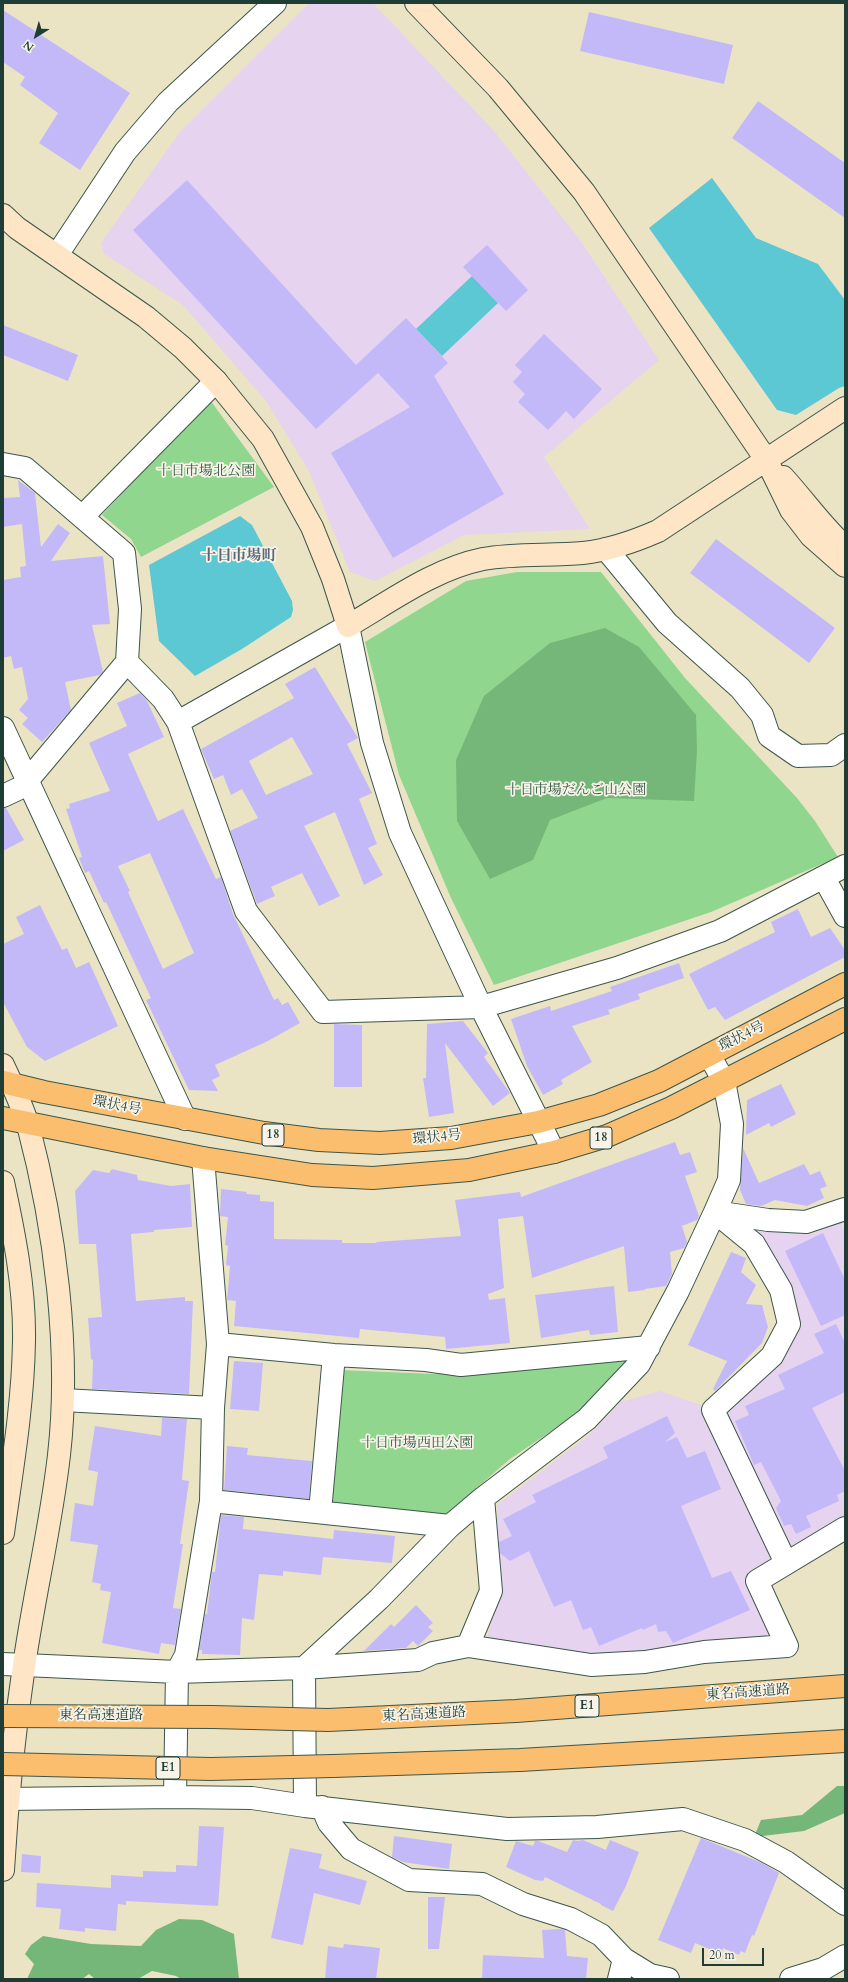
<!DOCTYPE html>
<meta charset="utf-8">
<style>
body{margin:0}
#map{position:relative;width:848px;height:1982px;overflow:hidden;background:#eae4c5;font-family:Cardo,serif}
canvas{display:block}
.frame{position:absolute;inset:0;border:4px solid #1f3d34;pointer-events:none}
.north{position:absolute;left:16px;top:16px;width:40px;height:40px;-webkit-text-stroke:3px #f7f3e8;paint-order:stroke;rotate:217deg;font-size:11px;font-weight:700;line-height:16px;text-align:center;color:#1f3d34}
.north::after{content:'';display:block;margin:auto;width:14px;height:18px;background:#1f3d34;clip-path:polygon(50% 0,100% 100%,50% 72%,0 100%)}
.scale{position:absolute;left:702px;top:1948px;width:62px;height:18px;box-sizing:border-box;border:2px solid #1f3d34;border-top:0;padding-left:5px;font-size:12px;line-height:14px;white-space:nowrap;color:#1f3d34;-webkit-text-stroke:3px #f7f3e8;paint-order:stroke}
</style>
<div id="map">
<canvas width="848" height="1982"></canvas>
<div class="frame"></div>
<div class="north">N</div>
<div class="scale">20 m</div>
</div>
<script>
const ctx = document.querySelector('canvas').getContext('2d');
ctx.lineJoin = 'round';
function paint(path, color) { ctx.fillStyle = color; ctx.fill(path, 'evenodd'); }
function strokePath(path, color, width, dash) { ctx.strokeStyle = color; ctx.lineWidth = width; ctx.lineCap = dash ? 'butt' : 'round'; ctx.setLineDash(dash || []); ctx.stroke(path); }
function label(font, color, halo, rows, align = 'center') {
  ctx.font = font + ' Cardo,"Noto Serif JP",serif'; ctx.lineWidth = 3.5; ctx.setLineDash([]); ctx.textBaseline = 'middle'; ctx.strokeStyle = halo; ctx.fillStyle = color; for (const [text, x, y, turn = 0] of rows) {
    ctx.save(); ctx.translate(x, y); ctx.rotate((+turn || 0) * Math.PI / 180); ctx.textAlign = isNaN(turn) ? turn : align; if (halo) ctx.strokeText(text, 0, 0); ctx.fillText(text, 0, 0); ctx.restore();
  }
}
const built = new Path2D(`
 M 309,3 L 373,3 L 494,131 L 580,240 L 659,360 L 544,457 L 590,529 L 464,535 L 375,581 L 350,572 L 309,471 L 266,401 L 183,305 L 104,254 L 101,243 L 180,132 Z
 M 840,1222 L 845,1234 L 845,1522 L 786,1554 L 722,1413 L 788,1346 L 757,1229 L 812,1234 Z
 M 660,1391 L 704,1406 L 774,1556 L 748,1577 L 775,1639 L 593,1658 L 486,1643 L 498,1595 L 497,1505 L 588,1436 L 621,1402 Z`);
const green = new Path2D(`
 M 210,400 L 274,487 L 141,557 L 131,539 L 102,515 Z
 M 517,572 L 601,572 L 685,678 L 797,798 L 815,821 L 838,857 L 711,912 L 494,985 L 451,898 L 399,775 L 365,642 L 466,581 Z
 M 633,1359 L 578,1413 L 510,1459 L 443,1517 L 327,1503 L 339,1370 L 434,1374 L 515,1366 Z`);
const forest = new Path2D(`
 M 605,628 L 639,647 L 696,715 L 697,750 L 694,801 L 607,798 L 550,820 L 533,860 L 490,879 L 457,821 L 456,760 L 484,696 L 550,643 Z
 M 837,1786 L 845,1786 L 845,1813 L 804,1831 L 754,1837 L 761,1820 L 802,1815 Z
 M 179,1919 L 202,1920 L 234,1934 L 239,1979 L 181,1979 L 176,1976 L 152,1971 L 138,1979 L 95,1979 L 89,1974 L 82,1979 L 27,1979 L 34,1964 L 25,1954 L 31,1945 L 43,1936 L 91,1944 L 141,1946 L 156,1930 Z`);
const water = new Path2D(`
 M 712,178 L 756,238 L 818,264 L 845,300 L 845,386 L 839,388 L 796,415 L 777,410 L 649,228 Z
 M 472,276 L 498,303 L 442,356 L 416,329 Z
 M 240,516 L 252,525 L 292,601 L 293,610 L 291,617 L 242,649 L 195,676 L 159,641 L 149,565 Z`);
const building = new Path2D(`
 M 3,10 L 130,93 L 80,170 L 39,143 L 58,113 L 20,85 L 25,77 L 3,62 Z
 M 589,12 L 733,45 L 724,84 L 580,51 Z
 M 758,101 L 845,163 L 845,218 L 732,138 Z
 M 187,180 L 356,365 L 406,318 L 448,363 L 434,376 L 504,494 L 393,558 L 331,453 L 410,407 L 378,373 L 316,429 L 133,230 Z
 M 487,245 L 528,290 L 506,311 L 463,267 Z
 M 3,325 L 78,355 L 68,381 L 3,355 Z
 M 544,334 L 602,389 L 574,419 L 566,411 L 548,430 L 518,402 L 525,394 L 513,382 L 522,372 L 515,365 Z
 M 18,480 L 35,493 L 41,547 L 58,524 L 70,533 L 51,561 L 103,556 L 110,624 L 92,625 L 103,672 L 100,675 L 65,682 L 71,710 L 42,742 L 22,724 L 28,718 L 19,710 L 28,699 L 22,667 L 14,669 L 11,656 L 3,658 L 3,580 L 21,577 L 20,567 L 26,566 L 22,524 L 3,527 L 3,498 L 20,497 Z
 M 716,539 L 835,628 L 809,663 L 690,573 Z
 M 315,667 L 358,738 L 347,744 L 372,793 L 359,799 L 377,844 L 368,848 L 383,875 L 364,885 L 335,812 L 304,826 L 340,896 L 319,906 L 302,873 L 271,887 L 275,896 L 257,904 L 230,831 L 258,818 L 242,789 L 231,795 L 223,775 L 214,779 L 201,749 L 294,698 L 285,684 ZM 292,737 L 313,774 L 266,795 L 249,761 Z
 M 140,693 L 147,701 L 164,737 L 128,754 L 158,821 L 183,809 L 216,879 L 221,877 L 233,914 L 274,1000 L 278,998 L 282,1005 L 288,1002 L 300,1023 L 266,1042 L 215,1065 L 220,1076 L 212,1080 L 218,1091 L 189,1090 L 146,1000 L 151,998 L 106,902 L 104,903 L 89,871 L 85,873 L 79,858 L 82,857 L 66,809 L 70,808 L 69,804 L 110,791 L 89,743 L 127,726 L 117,703 ZM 150,853 L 194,953 L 163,969 L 128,892 L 130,891 L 118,866 Z
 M 3,808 L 6,808 L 24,840 L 3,851 Z
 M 40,905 L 62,950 L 67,948 L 76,968 L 89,962 L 118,1026 L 45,1061 L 27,1047 L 3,1002 L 3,944 L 24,934 L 16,917 Z
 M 798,909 L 811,937 L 830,928 L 845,950 L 845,957 L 725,1020 L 715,1007 L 708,1010 L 689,974 L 775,932 L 771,922 Z
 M 679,963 L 684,978 L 638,994 L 640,999 L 608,1010 L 610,1014 L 572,1026 L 592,1062 L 561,1080 L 563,1084 L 543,1095 L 527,1066 L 511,1019 L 550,1006 L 551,1011 L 612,991 L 610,987 Z
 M 463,1021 L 488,1053 L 484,1057 L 510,1093 L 493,1106 L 445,1043 L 454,1113 L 429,1117 L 423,1078 L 426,1078 L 427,1024 Z
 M 334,1024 L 362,1025 L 362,1087 L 334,1087 Z
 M 781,1084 L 796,1114 L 771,1127 L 769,1123 L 746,1135 L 747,1100 Z
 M 675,1142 L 680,1155 L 690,1152 L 697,1172 L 685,1176 L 699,1216 L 697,1220 L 682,1226 L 687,1242 L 684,1248 L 670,1252 L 672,1274 L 666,1286 L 645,1289 L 645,1290 L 628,1292 L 624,1246 L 532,1278 L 523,1216 L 498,1219 L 504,1288 L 488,1294 L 489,1300 L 505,1298 L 510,1343 L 446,1349 L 445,1337 L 360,1329 L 359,1338 L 234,1326 L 236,1301 L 227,1300 L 230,1266 L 226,1265 L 228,1246 L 225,1245 L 228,1217 L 220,1216 L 221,1189 L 247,1192 L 246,1194 L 260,1195 L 260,1201 L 274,1202 L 274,1239 L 342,1240 L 342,1243 L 377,1243 L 376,1242 L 461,1236 L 455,1200 L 520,1192 L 521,1197 Z
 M 743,1148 L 759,1183 L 804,1164 L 810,1175 L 820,1171 L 827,1186 L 820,1189 L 824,1198 L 807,1206 L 775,1200 L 761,1206 L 746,1204 L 740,1190 Z
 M 112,1169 L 137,1175 L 138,1180 L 171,1186 L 190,1184 L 192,1227 L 154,1230 L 154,1232 L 131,1234 L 136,1301 L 185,1297 L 185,1301 L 193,1301 L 189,1394 L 92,1389 L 93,1360 L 91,1359 L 88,1318 L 102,1317 L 96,1244 L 79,1244 L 75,1191 L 93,1170 L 109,1173 Z
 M 823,1233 L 845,1280 L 845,1315 L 821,1326 L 785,1251 Z
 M 731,1252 L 746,1258 L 741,1272 L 756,1285 L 746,1304 L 762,1305 L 768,1327 L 762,1343 L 715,1391 L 713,1389 L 727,1361 L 688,1345 Z
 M 614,1286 L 618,1332 L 590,1335 L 589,1330 L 541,1338 L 535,1295 Z
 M 836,1324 L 845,1343 L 845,1392 L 812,1408 L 845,1471 L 845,1491 L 837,1495 L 839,1501 L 806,1516 L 811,1527 L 796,1534 L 791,1524 L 784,1526 L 776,1508 L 781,1501 L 761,1462 L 754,1465 L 735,1421 L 749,1415 L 745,1406 L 785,1389 L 778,1375 L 824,1353 L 814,1334 Z
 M 234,1361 L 263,1363 L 259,1411 L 230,1409 Z
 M 667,1416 L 675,1433 L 665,1442 L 677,1437 L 687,1458 L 705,1451 L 721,1489 L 681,1506 L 712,1578 L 731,1571 L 750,1610 L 673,1643 L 666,1631 L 658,1632 L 656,1624 L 643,1630 L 642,1628 L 599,1646 L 591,1627 L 583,1630 L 571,1600 L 554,1607 L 529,1551 L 510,1561 L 500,1553 L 499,1542 L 512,1536 L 503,1519 L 536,1502 L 532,1495 L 608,1458 L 603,1447 Z
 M 162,1418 L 187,1419 L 182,1480 L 189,1481 L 180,1544 L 183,1544 L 173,1608 L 181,1609 L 175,1645 L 161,1643 L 159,1654 L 102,1643 L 111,1592 L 100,1590 L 101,1584 L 92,1582 L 98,1545 L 70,1541 L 75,1503 L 93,1506 L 98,1472 L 88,1470 L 95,1426 L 161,1436 Z
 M 227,1446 L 248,1448 L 247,1455 L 312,1461 L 309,1499 L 224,1490 Z
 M 221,1515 L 244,1517 L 243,1529 L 333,1539 L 334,1530 L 395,1536 L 392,1563 L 323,1557 L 321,1575 L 283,1571 L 283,1576 L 259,1574 L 254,1620 L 242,1618 L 240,1655 L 202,1654 L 202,1650 L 199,1650 L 205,1614 L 207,1614 L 212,1572 L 215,1572 Z
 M 416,1605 L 433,1623 L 428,1627 L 433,1631 L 418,1646 L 413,1641 L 406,1648 L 364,1651 L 391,1624 L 394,1627 Z
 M 199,1826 L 224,1827 L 218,1906 L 126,1901 L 126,1905 L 118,1904 L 116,1931 L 85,1928 L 85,1932 L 59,1929 L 61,1909 L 36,1907 L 37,1883 L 111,1888 L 111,1875 L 143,1877 L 143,1871 L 176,1872 L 176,1865 L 197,1866 Z
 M 394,1836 L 452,1844 L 449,1869 L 403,1862 L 392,1857 Z
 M 701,1838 L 762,1863 L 779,1873 L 754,1936 L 752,1935 L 745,1953 L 741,1951 L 739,1955 L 723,1948 L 721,1954 L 695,1943 L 691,1953 L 658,1940 Z
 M 573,1840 L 578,1841 L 583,1840 L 606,1850 L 610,1840 L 639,1852 L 626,1886 L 613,1911 L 601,1905 L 601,1904 L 545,1877 L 543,1881 L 535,1880 L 506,1867 L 516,1841 L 533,1846 L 535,1841 L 538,1841 L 567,1852 Z
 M 290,1848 L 322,1854 L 319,1868 L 367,1881 L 360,1905 L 314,1893 L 303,1945 L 271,1938 Z
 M 22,1854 L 41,1856 L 40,1873 L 21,1872 Z
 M 428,1897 L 445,1897 L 439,1949 L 428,1949 Z
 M 560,1929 L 565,1930 L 567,1956 L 588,1958 L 586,1979 L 482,1979 L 483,1955 L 544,1958 L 542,1930 Z
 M 344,1944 L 380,1948 L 376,1979 L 325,1979 L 328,1946 L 343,1948 Z`);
const street = new Path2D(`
 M 57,255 L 125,152 L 168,102 L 275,3
 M 3,464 L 25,468 L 124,553 L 130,609 L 127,662
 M 82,517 L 216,381
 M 606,549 L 667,623 L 740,688 L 762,715 L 769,736 L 798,756 L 831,755 L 845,745
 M 178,722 L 348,626 L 372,743 L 400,833 L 481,1007 L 554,1152
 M 3,728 L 185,1119
 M 3,796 L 22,787 L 127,662 L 163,699 L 178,722 L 246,911 L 323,1012 L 481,1007 L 617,968 L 720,931 L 845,866
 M 824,878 L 845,916
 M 709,1055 L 724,1081 L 732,1124 L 729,1180 L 715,1212 L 754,1244 L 781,1290 L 789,1324 L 772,1356 L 713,1410 L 786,1563
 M 218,1344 L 334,1355 L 426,1360 L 461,1365 L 649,1347
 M 63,1400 L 213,1408
 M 211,1501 L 450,1526
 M 320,1512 L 334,1355
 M 468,1646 L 491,1591 L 483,1498
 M 3,1664 L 177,1672 L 304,1668 L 379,1599 L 450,1526 L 483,1498 L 587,1419 L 639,1364 L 678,1291 L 715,1212 L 768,1220 L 806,1222 L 845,1209
 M 175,1797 L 177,1672 L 186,1655 L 211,1501 L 213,1408 L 218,1344 L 203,1158
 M 3,1799 L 175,1797 L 252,1798 L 305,1806 L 507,1829 L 597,1827 L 683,1819 L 745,1840 L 786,1862 L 845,1904
 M 305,1806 L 304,1668 L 418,1660 L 433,1653 L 468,1646 L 591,1665 L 645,1662 L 704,1652 L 787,1646 L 757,1581 L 845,1528
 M 322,1807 L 329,1823 L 351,1849 L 409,1880 L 482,1884 L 523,1904 L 571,1919 L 601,1935 L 624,1959 L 650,1975 L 668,1979
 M 619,1979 L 624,1959
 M 791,1979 L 823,1969 L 845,1956`);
const secondary = new Path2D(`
 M 416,3 L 498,88 L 584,192 L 767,461 L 791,510 L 811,536 L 845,566
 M 3,215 L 17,228 L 146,317 L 183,348 L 216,381 L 263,439 L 312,527 L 333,579 L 348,626 C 391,601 434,569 483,559 C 515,553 550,556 583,553 C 610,550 633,542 658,531 L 845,408
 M 783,477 C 804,500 822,526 845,547
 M 3,1065 C 12,1084 22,1105 28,1125 C 55,1227 71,1350 59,1455 C 51,1526 34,1595 24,1666 C 14,1733 7,1801 3,1870
 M 3,1182 C 14,1233 25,1288 24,1341 C 23,1405 12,1469 3,1533`);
const primary = new Path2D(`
 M 3,1082 L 44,1092 L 264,1133 L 319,1140 L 380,1143 L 451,1138 L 538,1122 L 599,1105 L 659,1081 L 845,984
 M 3,1118 L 203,1158 L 312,1175 L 373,1178 L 469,1170 L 554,1152 L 607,1136 L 671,1108 L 845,1019`);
const highway = new Path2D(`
 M 328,1720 L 516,1711 L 845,1686
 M 333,1766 L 520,1760 L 845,1741`);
const highwayBridge = new Path2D(`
 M 3,1716 L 213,1717 L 328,1720
 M 3,1764 L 211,1769 L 333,1766`);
const shields = [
 [273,1135,22],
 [601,1138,22],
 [587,1706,24],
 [168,1768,24]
];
const shieldNames = [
 ["18",273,1135],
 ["18",601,1138],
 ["E1",587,1706],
 ["E1",168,1768]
];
const parkNames = [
 ["十日市場北公園",206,472],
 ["十日市場だんご山公園",576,791],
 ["十日市場西田公園",417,1444]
];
const streetNames = [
 ["環状4号",742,1037,-27],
 ["環状4号",117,1106,11],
 ["環状4号",437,1138,-6],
 ["東名高速道路",748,1693,-4],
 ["東名高速道路",424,1715,-3],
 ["東名高速道路",101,1716]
];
const neighbourhoodNames = [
 ["十日市場町",239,557]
];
paint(built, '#e5d3f0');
paint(green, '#91d68e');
paint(forest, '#74b779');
paint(water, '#5bc8d3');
paint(building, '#c4b9f8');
strokePath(street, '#3d564a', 24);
strokePath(secondary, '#3d564a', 24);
strokePath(primary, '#3d564a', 24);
strokePath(highway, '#3d564a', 24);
strokePath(street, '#fff', 22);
strokePath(secondary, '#fde5c5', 22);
strokePath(primary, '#fbbd6e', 22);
strokePath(highway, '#fbbd6e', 22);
strokePath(highwayBridge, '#3d564a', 24, []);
strokePath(highwayBridge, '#fbbd6e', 22);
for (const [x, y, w] of shields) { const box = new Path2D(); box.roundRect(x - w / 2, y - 11, w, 22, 3); ctx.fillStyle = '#f7f3e8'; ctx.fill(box); strokePath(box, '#1f3d34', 1); }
label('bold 13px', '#1f3d34', null, shieldNames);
label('14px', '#365c46', '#f7f3e8', parkNames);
label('14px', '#1f3d34', '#f7f3e8', streetNames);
label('bold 15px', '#596879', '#f7f3e8', neighbourhoodNames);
</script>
